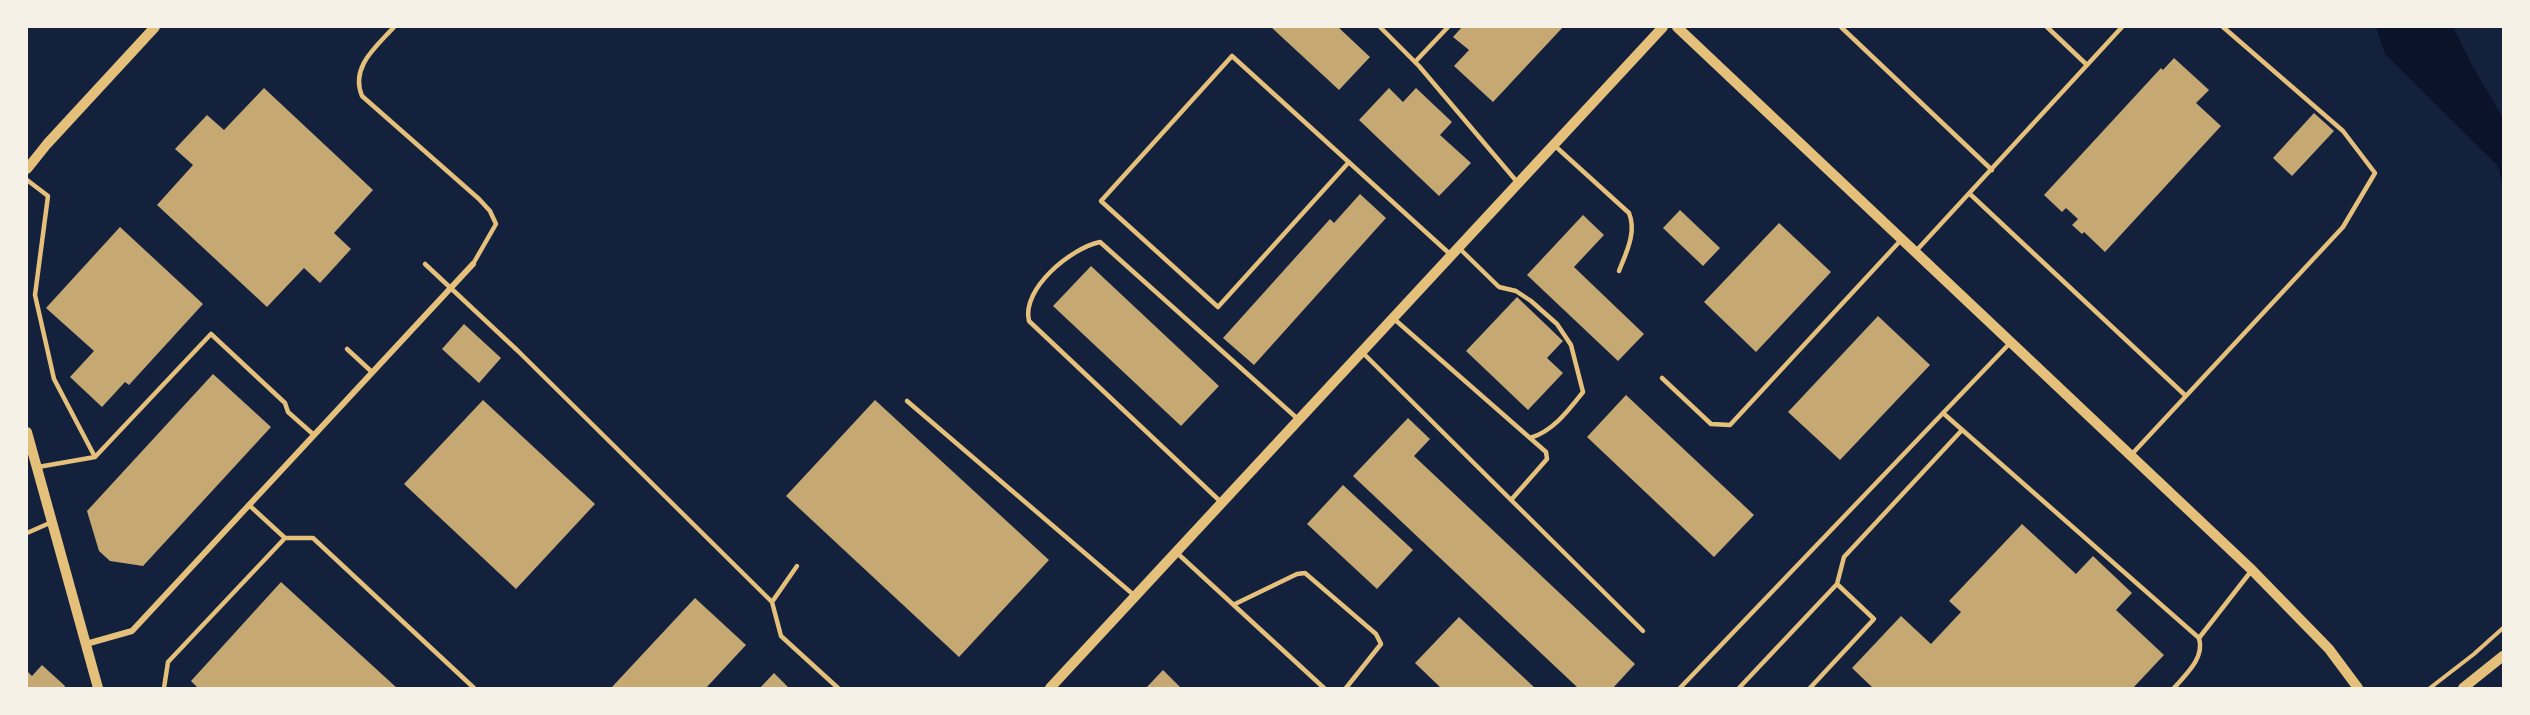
<!DOCTYPE html>
<style>
body{margin:0}
#map{position:relative;width:2530px;height:715px;overflow:hidden;background:#14213d;font-family:Montserrat,sans-serif}
canvas{display:block}
.frame{position:absolute;inset:0;border:28px solid #f6f1e7;pointer-events:none}
</style>
<div id="map">
<canvas width="2530" height="715"></canvas>
<div class="frame"></div>
</div>
<script>
const ctx = document.querySelector('canvas').getContext('2d');
ctx.lineJoin = 'round';
function paint(path, color) { ctx.fillStyle = color; ctx.fill(path, 'evenodd'); }
function strokePath(path, color, width, dash) { ctx.strokeStyle = color; ctx.lineWidth = width; ctx.lineCap = dash ? 'butt' : 'round'; ctx.setLineDash(dash || []); ctx.stroke(path); }
const water = new Path2D(`
 M 2376,27 L 2453,27 L 2473,67 L 2503,118 L 2503,189 L 2498,166 L 2385,54 Z`);
const building = new Path2D(`
 M 1271,27 L 1338,27 L 1370,57 L 1339,90 Z
 M 1462,27 L 1563,27 L 1493,102 L 1454,66 L 1469,50 L 1453,37 Z
 M 2174,58 L 2209,90 L 2196,103 L 2221,126 L 2105,252 L 2084,232 L 2082,234 L 2072,225 L 2078,219 L 2066,208 L 2062,212 L 2044,195 L 2161,68 L 2163,70 Z
 M 264,88 L 373,190 L 334,233 L 351,249 L 320,283 L 304,268 L 267,307 L 157,205 L 193,165 L 175,149 L 207,115 L 224,130 Z
 M 1389,88 L 1403,102 L 1416,88 L 1452,122 L 1440,135 L 1471,163 L 1439,196 L 1359,120 Z
 M 2314,113 L 2334,131 L 2292,176 L 2273,158 Z
 M 1360,194 L 1386,218 L 1254,365 L 1223,338 L 1330,219 L 1334,223 Z
 M 1680,210 L 1720,248 L 1703,266 L 1663,228 Z
 M 1583,215 L 1604,235 L 1574,267 L 1644,334 L 1618,361 L 1527,275 Z
 M 1779,223 L 1831,272 L 1756,352 L 1704,302 Z
 M 120,227 L 203,304 L 129,385 L 125,382 L 102,407 L 70,377 L 94,351 L 46,308 Z
 M 1091,266 L 1219,386 L 1181,426 L 1053,306 Z
 M 1517,297 L 1563,341 L 1547,358 L 1563,373 L 1528,410 L 1466,351 Z
 M 1878,316 L 1930,365 L 1840,460 L 1788,412 Z
 M 464,324 L 501,358 L 479,383 L 442,349 Z
 M 213,374 L 271,427 L 143,566 L 110,561 L 99,551 L 87,511 Z
 M 1626,395 L 1754,515 L 1714,557 L 1587,437 Z
 M 483,400 L 595,504 L 516,589 L 404,484 Z
 M 875,400 L 1049,560 L 959,657 L 786,496 Z
 M 1408,418 L 1430,439 L 1414,456 L 1635,664 L 1613,688 L 1578,688 L 1353,476 Z
 M 1343,485 L 1413,550 L 1377,589 L 1307,524 Z
 M 2022,524 L 2076,574 L 2093,556 L 2132,593 L 2116,610 L 2164,655 L 2133,688 L 1873,688 L 1852,668 L 1901,616 L 1931,644 L 1961,612 L 1949,601 Z
 M 281,582 L 397,688 L 198,688 L 191,681 Z
 M 695,598 L 746,645 L 706,688 L 614,688 L 612,687 Z
 M 1459,617 L 1535,688 L 1441,688 L 1415,663 Z
 M 42,665 L 65,686 L 64,688 L 27,688 L 27,671 L 32,676 Z
 M 1163,670 L 1181,688 L 1146,688 Z
 M 774,673 L 789,688 L 760,688 Z`);
const path = new Path2D(`
 M 2430,688 L 2474,654 L 2503,628`);
const service = new Path2D(`
 M 394,27 C 376,47 350,67 362,96 L 479,199 L 490,211 L 496,224 L 473,264
 M 1380,27 L 1419,66 L 1518,183
 M 1841,27 L 1992,170
 M 2047,27 L 2087,65
 M 1415,62 L 1448,27
 M 1554,145 L 1629,213 C 1637,232 1626,253 1619,271
 M 1349,162 L 1218,307 L 1101,201 L 1232,56 L 1451,255
 M 27,180 L 48,196 L 35,295 L 54,379 L 95,457
 M 1970,194 L 2186,396
 M 1458,247 L 1499,287 L 1516,291 L 1531,301 L 1557,324 L 1571,345 L 1583,392 C 1568,411 1553,431 1530,438
 M 1916,251 L 2122,27
 M 425,264 L 518,351 L 772,602
 M 1393,318 L 1546,452 L 1547,459 L 1511,500
 M 347,349 L 372,372
 M 1362,352 L 1643,631
 M 1662,378 L 1711,424 L 1730,425 L 1901,240
 M 907,401 L 1135,596
 M 1943,413 L 2199,638 C 2205,658 2186,674 2174,688
 M 2132,454 L 2343,227 L 2375,173 L 2343,131 L 2223,27
 M 38,467 L 95,457 L 211,334 L 285,403 L 288,412 L 314,435
 M 1222,503 L 1029,321 C 1021,289 1071,248 1100,242 L 1299,420
 M 27,533 L 52,522
 M 285,538 L 313,538 L 474,688
 M 1176,552 L 1324,688
 M 797,566 L 772,602 L 781,636 L 838,688
 M 1235,604 L 1297,574 L 1305,573 L 1376,634 L 1381,644 L 1346,688
 M 2199,638 L 2252,570
 M 164,688 L 168,662 L 285,538 L 249,505
 M 1680,688 L 2010,343
 M 1739,688 L 1837,584
 M 1810,688 L 1874,619 L 1837,584 L 1844,557 L 1962,430`);
const minor = new Path2D(`
 M 86,644 L 132,631 L 473,264`);
const tertiary = new Path2D(`
 M 1677,27 L 2252,570 L 2329,649 L 2358,688
 M 27,169 L 47,144 L 155,27
 M 27,432 L 98,688
 M 1050,688 L 1663,27
 M 2463,688 L 2503,656`);
paint(water, '#0b132b');
paint(building, '#c6a872');
strokePath(path, '#e5c07b', 4);
strokePath(service, '#e5c07b', 4.5);
strokePath(minor, '#e5c07b', 6);
strokePath(tertiary, '#e5c07b', 10);
</script>
